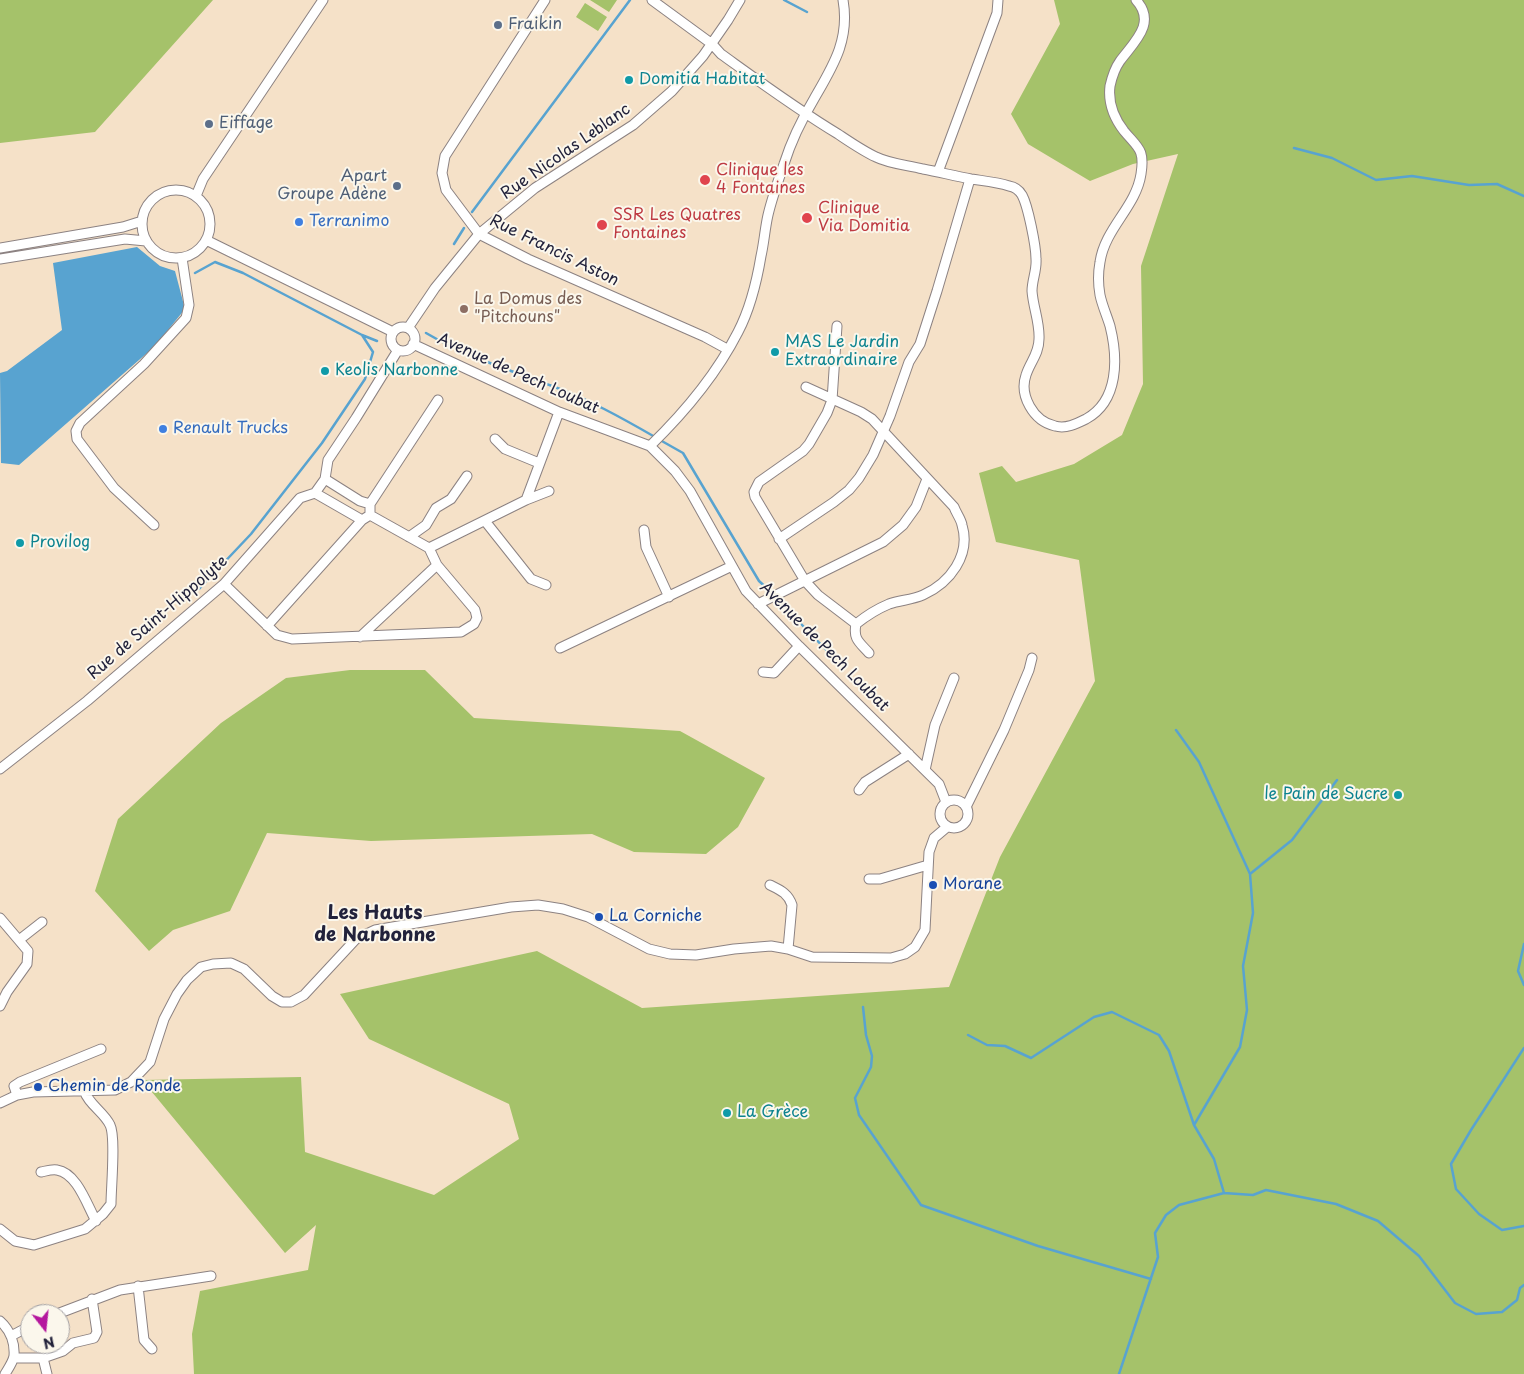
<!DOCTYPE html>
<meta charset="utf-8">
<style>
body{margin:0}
#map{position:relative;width:1524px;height:1374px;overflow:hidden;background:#f5e1c8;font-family:"Playpen Sans",sans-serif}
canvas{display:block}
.north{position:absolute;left:20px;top:1304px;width:50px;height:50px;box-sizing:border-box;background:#fbf7ec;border:1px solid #a4a2a5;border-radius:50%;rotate:164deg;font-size:14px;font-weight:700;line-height:20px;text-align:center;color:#22223b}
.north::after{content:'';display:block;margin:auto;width:18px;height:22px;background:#b5179e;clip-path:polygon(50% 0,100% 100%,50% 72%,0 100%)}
</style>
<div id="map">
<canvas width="1524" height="1374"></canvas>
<div class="north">N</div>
</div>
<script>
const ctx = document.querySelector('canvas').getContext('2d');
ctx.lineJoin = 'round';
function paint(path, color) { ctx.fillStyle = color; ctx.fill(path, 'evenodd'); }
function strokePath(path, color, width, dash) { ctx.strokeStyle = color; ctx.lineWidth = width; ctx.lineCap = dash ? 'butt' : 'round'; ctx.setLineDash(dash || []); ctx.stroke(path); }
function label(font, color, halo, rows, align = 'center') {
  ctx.font = font + ' "Playpen Sans",sans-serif'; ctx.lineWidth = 4; ctx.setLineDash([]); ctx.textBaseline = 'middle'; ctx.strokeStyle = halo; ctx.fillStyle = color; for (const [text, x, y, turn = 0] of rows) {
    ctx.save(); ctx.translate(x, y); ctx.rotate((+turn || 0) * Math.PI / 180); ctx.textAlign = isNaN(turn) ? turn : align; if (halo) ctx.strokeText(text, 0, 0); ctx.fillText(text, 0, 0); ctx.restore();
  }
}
const green = new Path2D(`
 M 0,0 L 213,0 L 95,132 L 0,143 Z
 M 590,0 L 617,0 L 609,12 Z
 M 1054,0 L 1524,0 L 1524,1374 L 194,1374 L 192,1334 L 200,1291 L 308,1270 L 316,1225 L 285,1253 L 142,1080 L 301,1077 L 305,1152 L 434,1195 L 519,1139 L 509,1104 L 369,1039 L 340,994 L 537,951 L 642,1008 L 949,987 L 1000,857 L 1095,681 L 1079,560 L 996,542 L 979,473 L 1002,466 L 1016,482 L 1074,464 L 1122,435 L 1143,384 L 1141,266 L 1178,154 L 1133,164 L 1090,181 L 1028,144 L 1011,114 L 1060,24 Z
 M 585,3 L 607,17 L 598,31 L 576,17 Z
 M 350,670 L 425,670 L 474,718 L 680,731 L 765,778 L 738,827 L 706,854 L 634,852 L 592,834 L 371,841 L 267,833 L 230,911 L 173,930 L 149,951 L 95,891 L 118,819 L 221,723 L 286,678 Z`);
const water = new Path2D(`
 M 137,247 L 160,266 L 175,271 L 185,309 L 155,346 L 19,465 L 1,463 L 0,373 L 7,371 L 62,330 L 53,263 Z`);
const stream = new Path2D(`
 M 784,0 L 807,12
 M 1294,148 L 1332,158 L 1376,180 L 1412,176 L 1469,185 L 1497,184 L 1524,196
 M 472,212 L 630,0
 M 454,244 L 464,228
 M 195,273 L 215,262 L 243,273 L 362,335 L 377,341
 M 426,333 C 465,356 509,370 552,386 C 588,399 622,418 655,437
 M 660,440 L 683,453 L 759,581 L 773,594
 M 199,589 L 251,534 L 322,443 L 365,379 L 373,352 L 362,335
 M 776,598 L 834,658
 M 1176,730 L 1199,762 L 1250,874 L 1253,913 L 1243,966 L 1247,1010 L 1240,1047 L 1194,1125 L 1214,1159 L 1224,1193
 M 1250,874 L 1292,840 L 1337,780
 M 1524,944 L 1518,971 L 1524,985
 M 863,1007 L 866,1035 L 872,1056 L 871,1067 L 855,1098 L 859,1115 L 921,1205 L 1038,1246 L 1151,1279
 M 968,1035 L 987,1045 L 1005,1046 L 1031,1058 L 1094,1017 L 1112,1012 L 1159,1035 L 1169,1051 L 1194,1125
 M 1524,1048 L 1471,1130 L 1451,1164 L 1456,1189 L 1479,1214 L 1502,1230 L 1524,1226
 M 1119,1374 L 1158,1257 L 1155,1233 L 1166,1215 L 1179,1205 L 1224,1193 L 1253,1195 L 1266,1190 L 1336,1204 L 1378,1221 L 1419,1256 L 1455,1303 L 1476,1314 L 1502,1312 L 1517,1300 L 1520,1288 L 1524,1285`);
const minor = new Path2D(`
 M 545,0 L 445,156 L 442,173 L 446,190 L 479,234 L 528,259 L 705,337 L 727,349
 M 652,0 L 712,44 L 721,54 C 760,82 798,110 838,134 C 850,142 863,151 876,157 C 890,164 908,165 923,169 C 939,172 955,176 971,179 C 984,181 997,182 1009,186 C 1015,187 1019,190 1022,195 C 1028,206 1036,246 1036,259 C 1037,270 1032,280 1032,291 C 1033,307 1040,323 1039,339 C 1039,354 1030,362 1026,375 C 1019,395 1033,421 1055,426 C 1066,429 1076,424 1086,419 C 1119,401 1118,358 1110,326 C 1107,316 1102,305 1100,295 C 1098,284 1098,273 1100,262 C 1105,228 1136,207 1141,174 C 1145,149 1138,148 1124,131 C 1114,118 1108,102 1110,86 C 1112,77 1115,68 1120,61 C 1134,42 1157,23 1136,0
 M 938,172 L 997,13 L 998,0
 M142 224a34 34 0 1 1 68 0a34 34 0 1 1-68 0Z
 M 196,196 L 203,179 L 323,0
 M 206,240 L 393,332
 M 0,248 L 123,227 L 142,221
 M 0,259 L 125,239 L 146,241
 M 837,326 L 832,400 L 827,413 L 809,444 L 803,451 L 759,482 L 754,492 L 755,497 L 805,581 L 818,595 L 856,624
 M391 339a12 12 0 1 1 24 0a12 12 0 1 1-24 0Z
 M 408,328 L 435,288 L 479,234 L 535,188 L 633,125 L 672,91 L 703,56 L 728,20 L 740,0
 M 413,344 L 559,412 L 650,446 L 675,471 L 690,491 L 746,591 L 799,646 L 939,784 L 946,802
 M 806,387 L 861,412 L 872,419 L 954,507 C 956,513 961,519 962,525 C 971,555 950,583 923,595 C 912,600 900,600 889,604 C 877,609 866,616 856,624 C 853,639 859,642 869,653
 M 495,439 L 505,449 L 539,463
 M 650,446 C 685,412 716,375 738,332 C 749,311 757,280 761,256 C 764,243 765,228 768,215 C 772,198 778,181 784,164 C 791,142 802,119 814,99 C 833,66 850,40 843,0
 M 315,493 L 362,520 L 370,515 L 370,504 L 360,501 L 325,479
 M 526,500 L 549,491
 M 370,504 L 438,400
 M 370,515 L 429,548
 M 485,521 L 531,579 L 546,585
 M 154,525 L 114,488 L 77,439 L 76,431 L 80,423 L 144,364 L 186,318 L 189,305 L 182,258
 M 644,530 L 646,547 L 669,597
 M 409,537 L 426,525 L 436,508 L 451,499 L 467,476
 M 779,539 L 834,502 L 849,490 L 859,478 L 873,455 L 890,416 L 909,362 L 920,344 L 937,291 L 970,179
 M 429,548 L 526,500 L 559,412
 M 224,584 L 277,635 L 292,639 L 461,632 L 474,624 L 477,618 L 475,610 L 437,565 L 429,548
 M 758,604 L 883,542 L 903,525 L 916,507 L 927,479
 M 267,626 L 362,520
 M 360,637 L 437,565
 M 560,648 L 732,566
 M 763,672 L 774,673 L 799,646
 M 0,769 L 87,701 L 224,584 L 300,498 L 315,493 L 325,479 L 328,460 L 356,418 L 398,350
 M 925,770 L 935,725 L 954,678
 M 859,790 L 865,782 L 909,754
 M940 814a14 14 0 1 1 28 0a14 14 0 1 1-28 0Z
 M 966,807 L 1004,730 L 1029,670 L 1032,658
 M 869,879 L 880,879 L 928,865
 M 770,885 C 780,890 788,893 792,905 L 788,949
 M 0,918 L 28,951 L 27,964 L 7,992 L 0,1006
 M 19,940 L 42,922
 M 17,1095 L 14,1086 L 20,1082 L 101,1049
 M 0,1103 L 17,1095 L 33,1092 L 115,1090 L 131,1082 L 150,1062 L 164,1019 L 177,994 L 187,980 L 201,967 L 213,964 L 231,963 L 244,969 L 272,996 L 282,1002 L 291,1002 L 304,995 L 356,939 L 375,930 L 511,907 L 538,905 L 563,909 L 588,917 L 649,949 L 670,954 L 696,955 L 734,949 L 771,946 L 788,949 L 812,957 L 891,958 L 905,954 L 915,947 L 925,930 L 929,852 L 934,838 L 947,827
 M 41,1172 C 46,1171 52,1169 57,1170 C 77,1173 87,1205 96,1221
 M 0,1229 L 15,1241 L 34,1245 L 85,1229 L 103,1214 L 111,1204 C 111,1188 116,1137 110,1125 C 104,1112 88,1104 84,1090
 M 138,1286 L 144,1340 L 152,1349
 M 57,1314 L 120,1290 L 211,1276
 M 0,1321 C 10,1330 15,1343 14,1356 C 13,1362 8,1369 5,1374
 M 11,1336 L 30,1326
 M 14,1358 L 43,1358 L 63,1351 L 73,1343 L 94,1338 L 97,1332 L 92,1299
 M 43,1358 L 47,1374`);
const markers = [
 [498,25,5,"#5c6f8a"],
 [629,80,5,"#0f9aa8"],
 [209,124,5,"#5c6f8a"],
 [705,180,6,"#e0444e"],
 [397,186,5,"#5c6f8a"],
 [807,218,6,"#e0444e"],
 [299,222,5,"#3f7fe0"],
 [602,225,6,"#e0444e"],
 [464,309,5,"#8d6e63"],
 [775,352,5,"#0f9aa8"],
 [325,371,5,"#0f9aa8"],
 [163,429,5,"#3f7fe0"],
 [20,543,5,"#0f9aa8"],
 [1398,795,5,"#0f9aa8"],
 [933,885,5,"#1a4fb4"],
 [599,917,5,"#1a4fb4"],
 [38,1087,5,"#1a4fb4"],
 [727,1113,5,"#0f9aa8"]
];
const serviceNames = [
 ["Fraikin",508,25],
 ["Eiffage",219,124],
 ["Apart",387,177,"right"],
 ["Groupe Adène",387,195,"right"]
];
const cultureNames = [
 ["Domitia Habitat",639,80],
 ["MAS Le Jardin",785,343],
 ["Extraordinaire",785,361],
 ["Keolis Narbonne",335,371],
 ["Provilog",30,543],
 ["le Pain de Sucre",1388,795,"right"],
 ["La Grèce",737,1113]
];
const streetNames = [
 ["Rue Nicolas Leblanc",566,152,-35],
 ["Rue Francis Aston",554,251,26],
 ["Avenue de Pech Loubat",518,374,24],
 ["Rue de Saint-Hippolyte",158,618,-41],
 ["Avenue de Pech Loubat",824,647,45]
];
const healthNames = [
 ["Clinique les",716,171],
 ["4 Fontaines",716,189],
 ["Clinique",818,209],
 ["Via Domitia",818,227],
 ["SSR Les Quatres",613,216],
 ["Fontaines",613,234]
];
const shopNames = [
 ["Terranimo",309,222],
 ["Renault Trucks",173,429]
];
const educationNames = [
 ["La Domus des",474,300],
 ["\"Pitchouns\"",474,318]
];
const transitNames = [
 ["Morane",943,885],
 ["La Corniche",609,917],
 ["Chemin de Ronde",48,1087]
];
const quarterNames = [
 ["Les Hauts",375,914],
 ["de Narbonne",375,936]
];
paint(green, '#a5c26a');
paint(water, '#58a3d0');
strokePath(stream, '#58a3d0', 2.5);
strokePath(minor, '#8c8282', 11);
strokePath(minor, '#fff', 9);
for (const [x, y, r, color] of markers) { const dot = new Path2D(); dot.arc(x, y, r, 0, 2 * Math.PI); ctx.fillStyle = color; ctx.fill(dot); strokePath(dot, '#fbf7ec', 2); }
label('16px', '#4e5e75', '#fbf7ec', serviceNames, 'left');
label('16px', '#0d838f', '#fbf7ec', cultureNames, 'left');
label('16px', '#22223b', '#fbf7ec', streetNames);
label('16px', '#be3a42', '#fbf7ec', healthNames, 'left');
label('16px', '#366cbe', '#fbf7ec', shopNames, 'left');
label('16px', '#785e54', '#fbf7ec', educationNames, 'left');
label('16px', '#164399', '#fbf7ec', transitNames, 'left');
label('bold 19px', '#22223b', '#fbf7ec', quarterNames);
</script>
